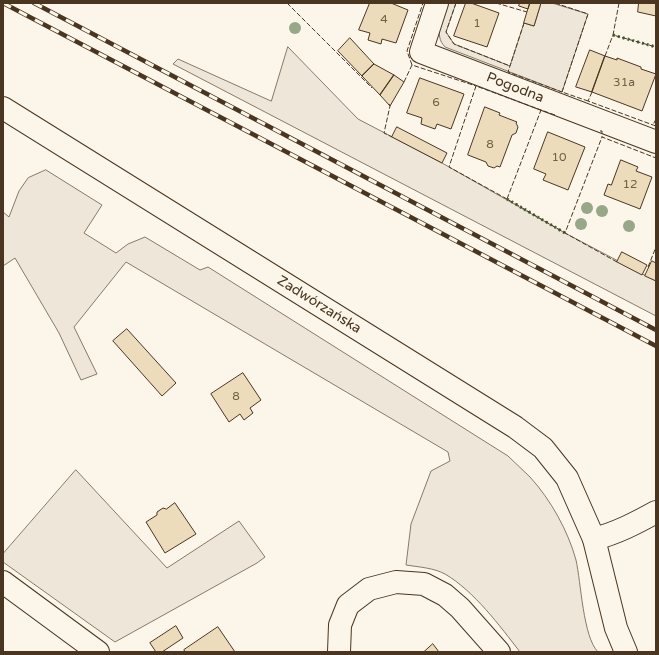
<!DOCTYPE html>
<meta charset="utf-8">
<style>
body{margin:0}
#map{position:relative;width:659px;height:655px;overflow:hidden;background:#fbf6e9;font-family:"Varela Round",sans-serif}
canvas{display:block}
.frame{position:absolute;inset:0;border:4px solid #4a3520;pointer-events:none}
</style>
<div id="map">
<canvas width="659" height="655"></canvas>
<div class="frame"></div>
</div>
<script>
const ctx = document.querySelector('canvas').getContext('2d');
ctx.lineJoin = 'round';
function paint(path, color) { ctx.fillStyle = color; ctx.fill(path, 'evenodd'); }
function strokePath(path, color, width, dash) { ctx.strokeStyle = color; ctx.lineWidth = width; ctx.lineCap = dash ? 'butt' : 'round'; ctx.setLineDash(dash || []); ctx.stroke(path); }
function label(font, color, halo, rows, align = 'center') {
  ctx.font = font + ' "Varela Round",sans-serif'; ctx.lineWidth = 3; ctx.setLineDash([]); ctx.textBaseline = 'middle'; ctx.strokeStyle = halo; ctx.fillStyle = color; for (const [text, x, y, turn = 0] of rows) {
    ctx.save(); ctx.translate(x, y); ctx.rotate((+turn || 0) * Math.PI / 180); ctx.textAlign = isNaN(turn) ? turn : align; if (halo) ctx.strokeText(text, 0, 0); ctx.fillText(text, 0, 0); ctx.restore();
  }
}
const green = new Path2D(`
 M 447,3 L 456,3 L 446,32 L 454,44 L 510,66 L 524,23 L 534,26 L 541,3 L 552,3 L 588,14 L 562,92 L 445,47 C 433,35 443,17 447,3 Z
 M 288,47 L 358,119 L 442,163 L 565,233 L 656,281 L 656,316 L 173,64 L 178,59 L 271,101 Z
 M 46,170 L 102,205 L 84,233 L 116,253 L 128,244 L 145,237 L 200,270 L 208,267 L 508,456 C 515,463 523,470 530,477 C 551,500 568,531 576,560 C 581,582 583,637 598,652 L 520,652 C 500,626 474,591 445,574 C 434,568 419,567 406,565 L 411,524 L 431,471 L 450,461 L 448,452 L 126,262 L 74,327 L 97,374 L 81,380 L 59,333 L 15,258 L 3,266 L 3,212 L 9,217 L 19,191 L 28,178 Z
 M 76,470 L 167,568 L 239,521 L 265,557 L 257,563 L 115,642 L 3,562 L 3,554 Z`);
const building = new Path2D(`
 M 370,3 L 391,3 L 408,10 L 396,43 L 382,39 L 381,44 L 368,40 L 370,33 L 359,30 Z
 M 466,3 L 471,3 L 499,13 L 487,47 L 454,36 Z
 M 520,3 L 530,3 L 528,9 L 519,6 Z
 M 530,3 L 541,3 L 534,26 L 524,23 Z
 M 639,3 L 656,3 L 656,16 L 638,12 Z
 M 350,38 L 374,64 L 362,76 L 338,51 Z
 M 590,50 L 605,56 L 592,92 L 576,87 Z
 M 605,56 L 617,60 L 617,58 L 641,67 L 641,69 L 656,74 L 642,111 L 592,92 Z
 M 374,64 L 394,75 L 380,95 L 362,76 Z
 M 394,75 L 404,82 L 390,106 L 380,95 Z
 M 420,78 L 464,94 L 451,129 L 437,124 L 435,129 L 421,124 L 422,118 L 407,113 Z
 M 485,107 L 500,113 L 499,115 L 517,122 L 516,123 L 518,127 L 516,133 L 512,135 L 500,167 L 497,166 L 494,168 L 488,166 L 486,162 L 468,155 Z
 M 397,127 L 447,153 L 442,163 L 392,137 Z
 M 548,132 L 585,147 L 568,190 L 543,180 L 546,174 L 534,169 Z
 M 621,160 L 638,167 L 636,171 L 652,177 L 640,209 L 604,195 L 608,184 L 611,185 Z
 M 622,252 L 647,265 L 642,275 L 617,262 Z
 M 652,261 L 656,263 L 656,281 L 645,276 Z
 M 127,329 L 176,383 L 162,396 L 113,341 Z
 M 243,373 L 261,400 L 250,408 L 253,413 L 244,420 L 240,414 L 229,422 L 211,394 Z
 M 175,503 L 196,534 L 165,553 L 146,522 L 157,515 L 157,512 L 163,508 L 166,509 Z
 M 176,626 L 183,638 L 162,652 L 156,652 L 150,643 Z
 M 218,627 L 235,652 L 185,652 L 184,650 Z
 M 433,644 L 439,652 L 424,652 Z`);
const minor = new Path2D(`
 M 437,3 L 421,52 L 656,142
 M 594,539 C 617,533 636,523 656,512
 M 3,582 L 98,652
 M 339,652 L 340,625 L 348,605 L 369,589 L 396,582 L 424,584 L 445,595 L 460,608 L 499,652`);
const tertiary = new Path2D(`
 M 3,108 L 515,427 L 543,448 L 567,478 L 594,539 L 616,628 L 626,652`);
const rail = new Path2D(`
 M 3,3 L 656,346
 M 34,3 L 656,330`);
const hedge = new Path2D(`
 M 613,35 L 656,47
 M 507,199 L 565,233`);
const fence = new Path2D(`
 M 287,3 L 372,88
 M 456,3 L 446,32 L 454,44 L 510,66
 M 496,3 L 527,12
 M 555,3 L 588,14 L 562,92 L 588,101
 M 619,3 L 613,35 L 656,47
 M 524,23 L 508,72 L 562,92
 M 605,56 L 613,35
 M 412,65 L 407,51 L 423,3
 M 404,82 L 412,65 L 476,86
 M 592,92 L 588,101 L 653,125
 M 389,104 L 390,106 L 384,133 L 392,137
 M 555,115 L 541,110 L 507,199 L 565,233
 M 656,119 L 653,125 L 656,126
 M 600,131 L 602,131 L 602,137
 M 507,199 L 449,167 L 476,86 L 541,110
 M 617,262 L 565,233 L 602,137 L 656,158
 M 648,267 L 656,247`);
const trees = [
 [295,28],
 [587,208],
 [602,211],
 [581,224],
 [629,226]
];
const numberNames = [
 ["4",384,20],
 ["1",477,24],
 ["31a",624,83],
 ["6",436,103],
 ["8",490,145],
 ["10",559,158],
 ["12",630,185],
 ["8",236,397]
];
const streetNames = [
 ["Pogodna",515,88,21],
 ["Zadwórzańska",319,305,32]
];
paint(green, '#ede6d9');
strokePath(green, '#887966', 1);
paint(building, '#ecdcbc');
strokePath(building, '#4a3520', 1);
strokePath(minor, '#4a3520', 24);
strokePath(tertiary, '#4a3520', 24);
strokePath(minor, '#fbf6e9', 22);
strokePath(tertiary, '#fbf6e9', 22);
strokePath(rail, '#4a3520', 4.5);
strokePath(rail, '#fbf6e9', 3, [9]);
strokePath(hedge, '#436837', 3, [2, 3]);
strokePath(fence, '#4a3520', 1, [5, 2]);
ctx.fillStyle = '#96a887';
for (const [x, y] of trees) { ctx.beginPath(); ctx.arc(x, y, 6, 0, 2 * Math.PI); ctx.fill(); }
label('12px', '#725f47', null, numberNames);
label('14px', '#4a3520', '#fbf6e9', streetNames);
</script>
